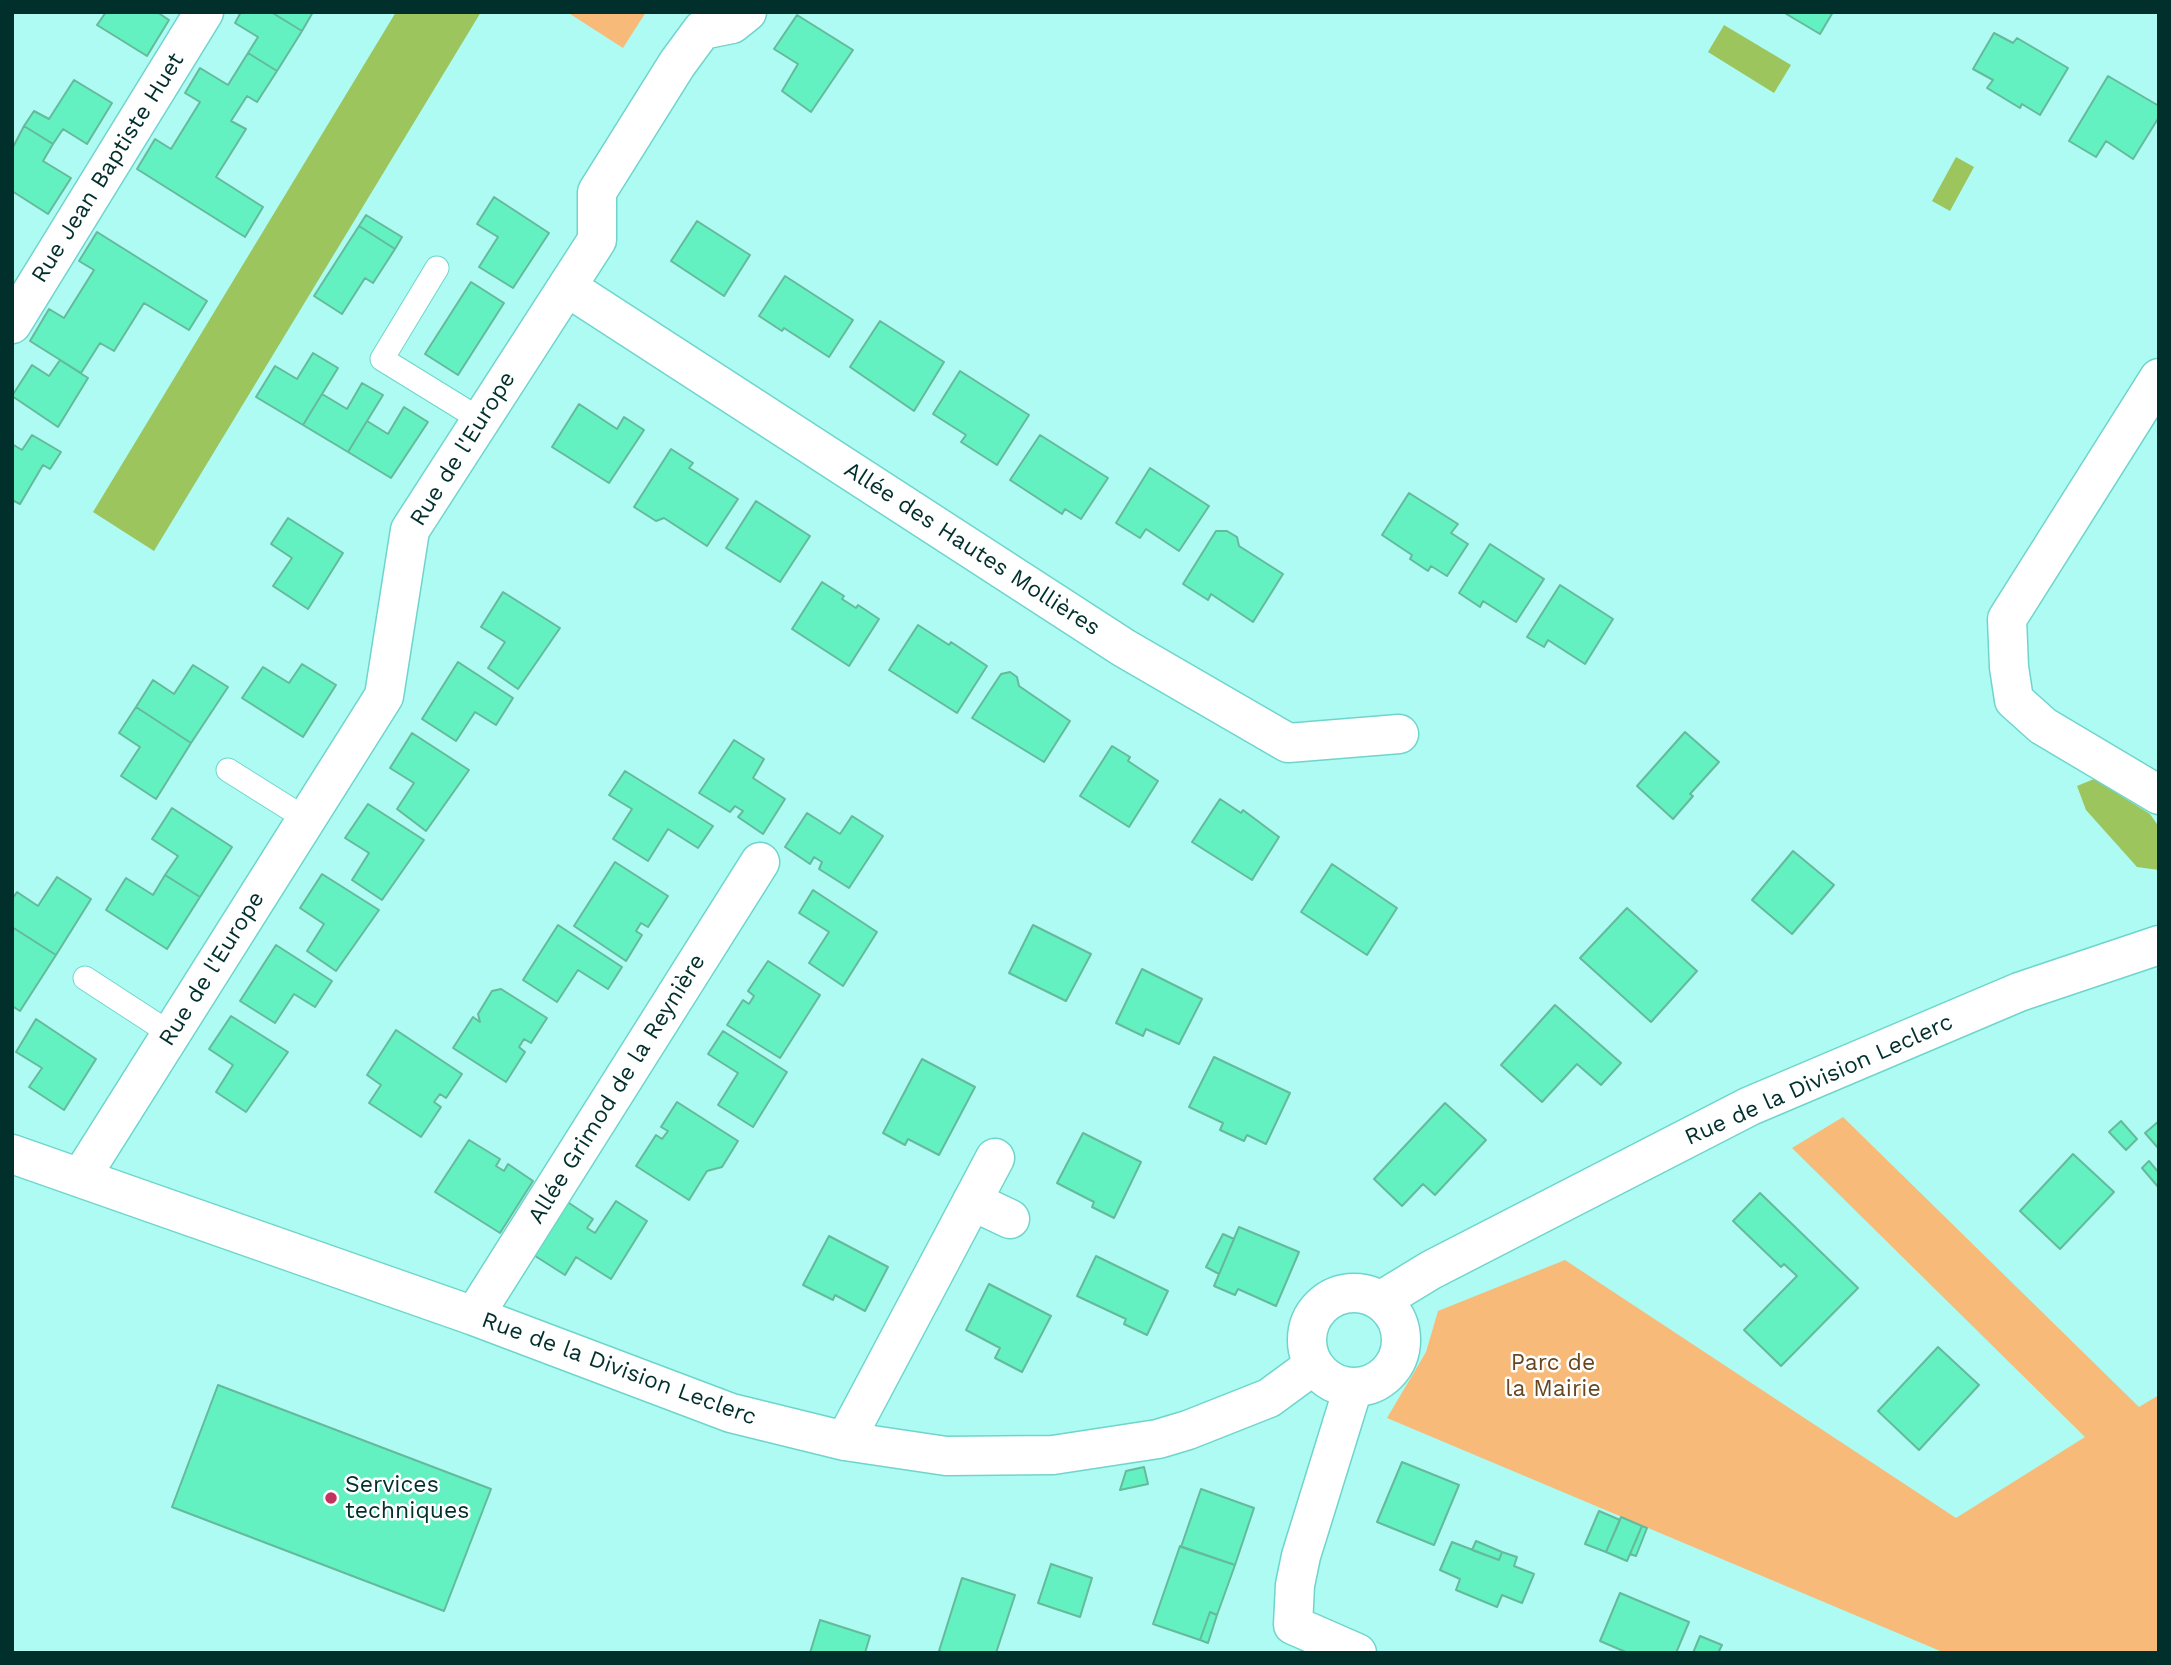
<!DOCTYPE html>
<meta charset="utf-8">
<style>
body{margin:0}
#map{position:relative;width:2171px;height:1665px;overflow:hidden;background:#adfbf3;font-family:"Work Sans",sans-serif}
canvas{display:block}
.frame{position:absolute;inset:0;border:14px solid #002f2c;pointer-events:none}
</style>
<div id="map">
<canvas width="2171" height="1665"></canvas>
<div class="frame"></div>
</div>
<script>
const ctx = document.querySelector('canvas').getContext('2d');
ctx.lineJoin = 'round';
function paint(path, color) { ctx.fillStyle = color; ctx.fill(path, 'evenodd'); }
function strokePath(path, color, width, dash) { ctx.strokeStyle = color; ctx.lineWidth = width; ctx.lineCap = dash ? 'butt' : 'round'; ctx.setLineDash(dash || []); ctx.stroke(path); }
function label(font, color, halo, rows, align = 'center') {
  ctx.font = font + ' "Work Sans",sans-serif'; ctx.lineWidth = 5; ctx.setLineDash([]); ctx.textBaseline = 'middle'; ctx.strokeStyle = halo; ctx.fillStyle = color; for (const [text, x, y, turn = 0] of rows) {
    ctx.save(); ctx.translate(x, y); ctx.rotate((+turn || 0) * Math.PI / 180); ctx.textAlign = isNaN(turn) ? turn : align; if (halo) ctx.strokeText(text, 0, 0); ctx.fillText(text, 0, 0); ctx.restore();
  }
}
const green = new Path2D(`
 M 567,12 L 646,12 L 623,48 Z
 M 1843,1117 L 2139,1407 L 2159,1395 L 2159,1653 L 1945,1653 L 1387,1418 L 1426,1352 L 1438,1311 L 1565,1260 L 1956,1518 L 2085,1437 L 1792,1148 Z`);
const water = new Path2D(`
 M 396,12 L 481,12 L 154,551 L 93,512 Z
 M 1724,25 L 1791,65 L 1774,93 L 1708,52 Z
 M 1956,157 L 1974,167 L 1950,211 L 1932,201 Z
 M 2094,779 L 2150,814 L 2159,827 L 2159,870 L 2137,867 L 2086,810 L 2077,786 Z`);
const building = new Path2D(`
 M 106,12 L 157,12 L 169,20 L 147,56 L 97,25 Z
 M 241,12 L 271,12 L 302,31 L 277,71 L 248,53 L 258,37 L 235,23 Z
 M 271,12 L 313,12 L 302,31 Z
 M 1783,12 L 1833,12 L 1820,34 Z
 M 797,15 L 853,50 L 811,112 L 782,91 L 798,64 L 774,49 Z
 M 1994,33 L 2013,43 L 2017,38 L 2068,68 L 2040,115 L 2022,104 L 2020,108 L 1987,88 L 1993,80 L 1973,69 Z
 M 248,53 L 277,71 L 257,102 L 247,96 L 231,121 L 246,129 L 216,177 L 263,207 L 245,237 L 137,169 L 155,139 L 171,149 L 200,102 L 185,93 L 200,68 L 228,85 Z
 M 2108,76 L 2159,106 L 2159,117 L 2133,159 L 2106,141 L 2096,157 L 2069,141 Z
 M 74,80 L 112,103 L 87,144 L 63,129 L 53,144 L 24,126 L 34,111 L 49,119 Z
 M 24,126 L 53,144 L 43,161 L 71,178 L 48,214 L 12,191 L 12,149 Z
 M 494,197 L 549,233 L 513,288 L 479,267 L 498,237 L 477,224 Z
 M 366,215 L 402,237 L 395,249 L 359,226 Z
 M 697,221 L 750,255 L 724,296 L 671,261 Z
 M 359,226 L 395,249 L 373,283 L 365,278 L 342,314 L 314,296 Z
 M 97,232 L 207,301 L 189,330 L 144,303 L 114,351 L 100,343 L 81,373 L 30,341 L 49,309 L 64,318 L 94,270 L 79,261 Z
 M 785,276 L 853,320 L 829,357 L 784,328 L 782,331 L 759,316 Z
 M 471,282 L 504,303 L 458,375 L 425,354 Z
 M 880,321 L 944,362 L 914,411 L 850,367 Z
 M 313,353 L 338,368 L 303,425 L 256,397 L 275,366 L 297,379 Z
 M 60,360 L 88,378 L 58,427 L 12,396 L 32,365 L 49,376 Z
 M 960,371 L 1029,415 L 997,465 L 961,442 L 966,435 L 933,414 Z
 M 362,383 L 383,395 L 348,452 L 303,425 L 322,394 L 347,409 Z
 M 579,404 L 617,429 L 624,417 L 644,430 L 609,483 L 552,447 Z
 M 404,407 L 428,422 L 391,478 L 348,452 L 367,421 L 388,434 Z
 M 32,435 L 61,452 L 50,469 L 43,465 L 20,504 L 12,500 L 12,444 L 22,450 Z
 M 1040,435 L 1108,478 L 1081,519 L 1065,509 L 1062,514 L 1010,480 Z
 M 671,449 L 693,463 L 689,468 L 738,499 L 707,546 L 664,518 L 656,521 L 634,507 Z
 M 1150,468 L 1209,506 L 1179,551 L 1146,529 L 1140,538 L 1116,523 Z
 M 1409,493 L 1458,524 L 1451,533 L 1468,544 L 1447,576 L 1431,566 L 1428,571 L 1410,559 L 1412,555 L 1382,535 Z
 M 756,501 L 810,536 L 780,582 L 726,548 Z
 M 288,518 L 343,553 L 308,609 L 273,586 L 292,558 L 271,544 Z
 M 1216,531 L 1227,531 L 1237,537 L 1239,546 L 1283,574 L 1253,622 L 1211,594 L 1208,600 L 1183,584 Z
 M 1490,544 L 1544,579 L 1516,622 L 1483,601 L 1480,607 L 1459,593 Z
 M 822,582 L 844,596 L 842,599 L 856,608 L 858,605 L 879,619 L 849,666 L 792,629 Z
 M 1560,585 L 1613,619 L 1585,664 L 1548,640 L 1544,647 L 1527,637 Z
 M 503,592 L 560,628 L 518,689 L 488,668 L 505,642 L 481,627 Z
 M 918,625 L 949,645 L 951,642 L 987,666 L 957,713 L 889,670 Z
 M 458,662 L 513,698 L 496,725 L 475,712 L 456,741 L 422,719 Z
 M 302,664 L 336,685 L 303,737 L 242,698 L 263,667 L 289,683 Z
 M 193,665 L 228,687 L 191,743 L 136,707 L 153,680 L 174,694 Z
 M 1010,672 L 1017,677 L 1019,686 L 1070,721 L 1044,762 L 972,718 L 1001,674 Z
 M 136,707 L 191,743 L 156,799 L 121,776 L 140,747 L 119,733 Z
 M 1685,732 L 1719,762 L 1690,794 L 1693,796 L 1673,819 L 1637,786 Z
 M 412,733 L 469,770 L 426,831 L 397,809 L 414,783 L 390,768 Z
 M 734,740 L 764,759 L 753,778 L 785,799 L 763,834 L 738,817 L 743,811 L 735,806 L 730,812 L 699,793 Z
 M 1112,746 L 1130,757 L 1128,761 L 1158,781 L 1129,827 L 1080,796 Z
 M 625,771 L 713,826 L 698,848 L 668,829 L 648,861 L 613,839 L 632,809 L 609,795 Z
 M 1220,799 L 1241,813 L 1243,810 L 1279,837 L 1252,880 L 1192,842 Z
 M 368,804 L 424,840 L 382,900 L 352,880 L 369,853 L 345,838 Z
 M 172,808 L 232,847 L 200,897 L 165,875 L 178,856 L 152,839 Z
 M 807,813 L 840,834 L 852,816 L 883,836 L 849,888 L 819,869 L 822,862 L 814,857 L 810,864 L 785,847 Z
 M 1793,851 L 1834,885 L 1792,934 L 1752,900 Z
 M 615,862 L 668,896 L 648,927 L 641,923 L 636,931 L 642,935 L 626,961 L 574,926 Z
 M 1332,864 L 1397,908 L 1367,955 L 1301,912 Z
 M 322,874 L 379,910 L 336,971 L 307,951 L 324,924 L 300,908 Z
 M 165,875 L 200,897 L 167,949 L 106,910 L 126,878 L 153,895 Z
 M 57,877 L 91,899 L 56,955 L 12,927 L 12,899 L 17,892 L 38,906 Z
 M 813,890 L 877,932 L 843,986 L 809,963 L 829,932 L 799,913 Z
 M 1627,908 L 1697,971 L 1651,1022 L 1580,958 Z
 M 558,925 L 622,967 L 608,989 L 578,970 L 557,1002 L 523,980 Z
 M 1033,925 L 1091,954 L 1066,1001 L 1009,973 Z
 M 12,927 L 56,955 L 20,1011 L 12,1006 Z
 M 276,945 L 332,981 L 315,1007 L 294,994 L 275,1023 L 240,1001 Z
 M 768,961 L 820,995 L 780,1058 L 727,1025 L 743,1000 L 749,1004 L 754,996 L 748,991 Z
 M 1142,969 L 1202,999 L 1179,1044 L 1146,1029 L 1143,1036 L 1116,1023 Z
 M 501,989 L 547,1018 L 531,1043 L 524,1039 L 519,1047 L 525,1052 L 506,1082 L 453,1048 L 473,1017 L 480,1022 L 478,1014 L 492,991 Z
 M 1555,1005 L 1621,1063 L 1601,1085 L 1577,1064 L 1542,1102 L 1501,1065 Z
 M 231,1016 L 288,1052 L 246,1112 L 216,1092 L 233,1065 L 209,1049 Z
 M 36,1019 L 96,1059 L 64,1110 L 29,1087 L 42,1068 L 16,1052 Z
 M 396,1030 L 462,1074 L 446,1098 L 440,1094 L 434,1102 L 441,1107 L 421,1137 L 369,1103 L 381,1085 L 367,1075 Z
 M 723,1031 L 787,1072 L 753,1127 L 718,1105 L 738,1073 L 708,1054 Z
 M 1214,1057 L 1290,1093 L 1266,1144 L 1247,1135 L 1244,1141 L 1220,1130 L 1223,1123 L 1189,1107 Z
 M 922,1059 L 975,1087 L 939,1155 L 908,1139 L 905,1145 L 883,1133 Z
 M 677,1102 L 738,1141 L 722,1167 L 707,1171 L 689,1200 L 636,1166 L 656,1135 L 662,1139 L 668,1131 L 661,1127 Z
 M 1445,1103 L 1486,1140 L 1435,1195 L 1423,1184 L 1402,1206 L 1374,1179 Z
 M 2121,1121 L 2137,1139 L 2126,1150 L 2109,1132 Z
 M 2159,1121 L 2159,1149 L 2145,1133 Z
 M 1083,1133 L 1141,1162 L 1114,1218 L 1092,1207 L 1094,1202 L 1057,1183 Z
 M 469,1140 L 500,1159 L 496,1166 L 504,1171 L 508,1164 L 533,1181 L 500,1233 L 435,1192 Z
 M 2073,1154 L 2114,1192 L 2060,1249 L 2020,1211 Z
 M 2149,1161 L 2159,1173 L 2159,1188 L 2142,1168 Z
 M 1760,1193 L 1858,1288 L 1781,1366 L 1744,1330 L 1797,1276 L 1784,1264 L 1781,1267 L 1733,1221 Z
 M 566,1201 L 593,1219 L 587,1228 L 595,1233 L 616,1201 L 647,1221 L 611,1279 L 576,1257 L 565,1275 L 532,1254 Z
 M 1239,1227 L 1299,1252 L 1276,1306 L 1238,1289 L 1235,1295 L 1214,1286 Z
 M 1223,1234 L 1234,1239 L 1219,1274 L 1206,1267 Z
 M 829,1236 L 888,1267 L 865,1311 L 835,1295 L 833,1300 L 803,1285 Z
 M 1096,1256 L 1168,1291 L 1147,1335 L 1124,1324 L 1126,1319 L 1077,1296 Z
 M 989,1284 L 1051,1316 L 1022,1372 L 995,1358 L 1000,1348 L 966,1330 Z
 M 1938,1347 L 1979,1385 L 1919,1450 L 1878,1411 Z
 M 218,1385 L 491,1489 L 444,1611 L 172,1507 Z
 M 1402,1462 L 1459,1485 L 1434,1545 L 1377,1522 Z
 M 1144,1467 L 1148,1484 L 1120,1490 L 1126,1471 Z
 M 1201,1489 L 1254,1508 L 1235,1565 L 1181,1547 Z
 M 1599,1511 L 1620,1520 L 1606,1552 L 1585,1544 Z
 M 1621,1517 L 1642,1526 L 1627,1561 L 1606,1552 Z
 M 1642,1526 L 1647,1528 L 1636,1556 L 1630,1554 Z
 M 1476,1541 L 1502,1552 L 1499,1560 L 1472,1550 Z
 M 1452,1542 L 1499,1560 L 1502,1552 L 1517,1557 L 1514,1566 L 1534,1574 L 1522,1603 L 1502,1595 L 1497,1607 L 1456,1590 L 1460,1579 L 1440,1570 Z
 M 1180,1546 L 1235,1565 L 1217,1615 L 1210,1612 L 1200,1640 L 1153,1624 Z
 M 1051,1564 L 1092,1578 L 1080,1617 L 1038,1603 Z
 M 962,1578 L 1015,1595 L 996,1653 L 946,1653 L 939,1651 Z
 M 1620,1593 L 1689,1622 L 1676,1653 L 1628,1653 L 1600,1641 Z
 M 1210,1612 L 1217,1615 L 1208,1643 L 1200,1640 Z
 M 820,1620 L 870,1636 L 865,1653 L 810,1653 Z
 M 1700,1636 L 1722,1645 L 1719,1651 L 1722,1653 L 1693,1653 Z`);
const lane = new Path2D(`
 M 437,268 L 382,359 L 481,420
 M 228,770 L 306,819
 M 85,978 L 171,1034`);
const street = new Path2D(`
 M 567,287 L 1124,648 L 1288,743 L 1399,734
 M 12,324 L 204,12
 M 2159,378 L 2007,619 L 2009,667 L 2014,700 L 2043,726 L 2159,795
 M 12,1154 L 474,1316 L 731,1413 L 845,1441 L 946,1456 L 1053,1455 L 1158,1439 L 1188,1430 L 1269,1398 L 1314,1365
 M 81,1177 L 384,696 L 410,530 L 597,240 L 597,192 L 677,64 L 702,30 L 732,24 L 747,12
 M 972,1201 L 1010,1219
 M1307 1340a47 47 0 1 1 94 0a47 47 0 1 1-94 0Z
 M 1380,1301 L 1431,1270 L 1750,1106 L 2019,992 L 2159,945
 M 474,1316 L 760,862
 M 1353,1388 L 1301,1556 L 1295,1585 L 1293,1625 L 1357,1653
 M 845,1441 L 995,1158`);
const markers = [
 [331,1498,7,"#c2335f"]
];
const streetNames = [
 ["Rue Jean Baptiste Huet",108,168,-58],
 ["Rue de l'Europe",463,449,-58],
 ["Allée des Hautes Mollières",972,549,33],
 ["Rue de l'Europe",212,969,-58],
 ["Rue de la Division Leclerc",1819,1080,-24],
 ["Allée Grimod de la Reynière",617,1089,-58],
 ["Rue de la Division Leclerc",619,1369,20]
];
const parkNames = [
 ["Parc de",1553,1363],
 ["la Mairie",1553,1389]
];
const poiNames = [
 ["Services",345,1485],
 ["techniques",345,1511]
];
paint(green, '#f7ba78');
paint(water, '#9cc55d');
paint(building, '#64f1c1');
strokePath(building, '#64ba9a', 2);
strokePath(lane, '#6fd5cc', 25);
strokePath(street, '#6fd5cc', 41);
strokePath(lane, '#fff', 23);
strokePath(street, '#fff', 38);
for (const [x, y, r, color] of markers) { const dot = new Path2D(); dot.arc(x, y, r, 0, 2 * Math.PI); ctx.fillStyle = color; ctx.fill(dot); strokePath(dot, '#fff', 2.5); }
label('23px', '#002f2c', '#fff', streetNames);
label('23px', '#674722', '#fff', parkNames);
label('23px', '#002f2c', '#fff', poiNames, 'left');
</script>
